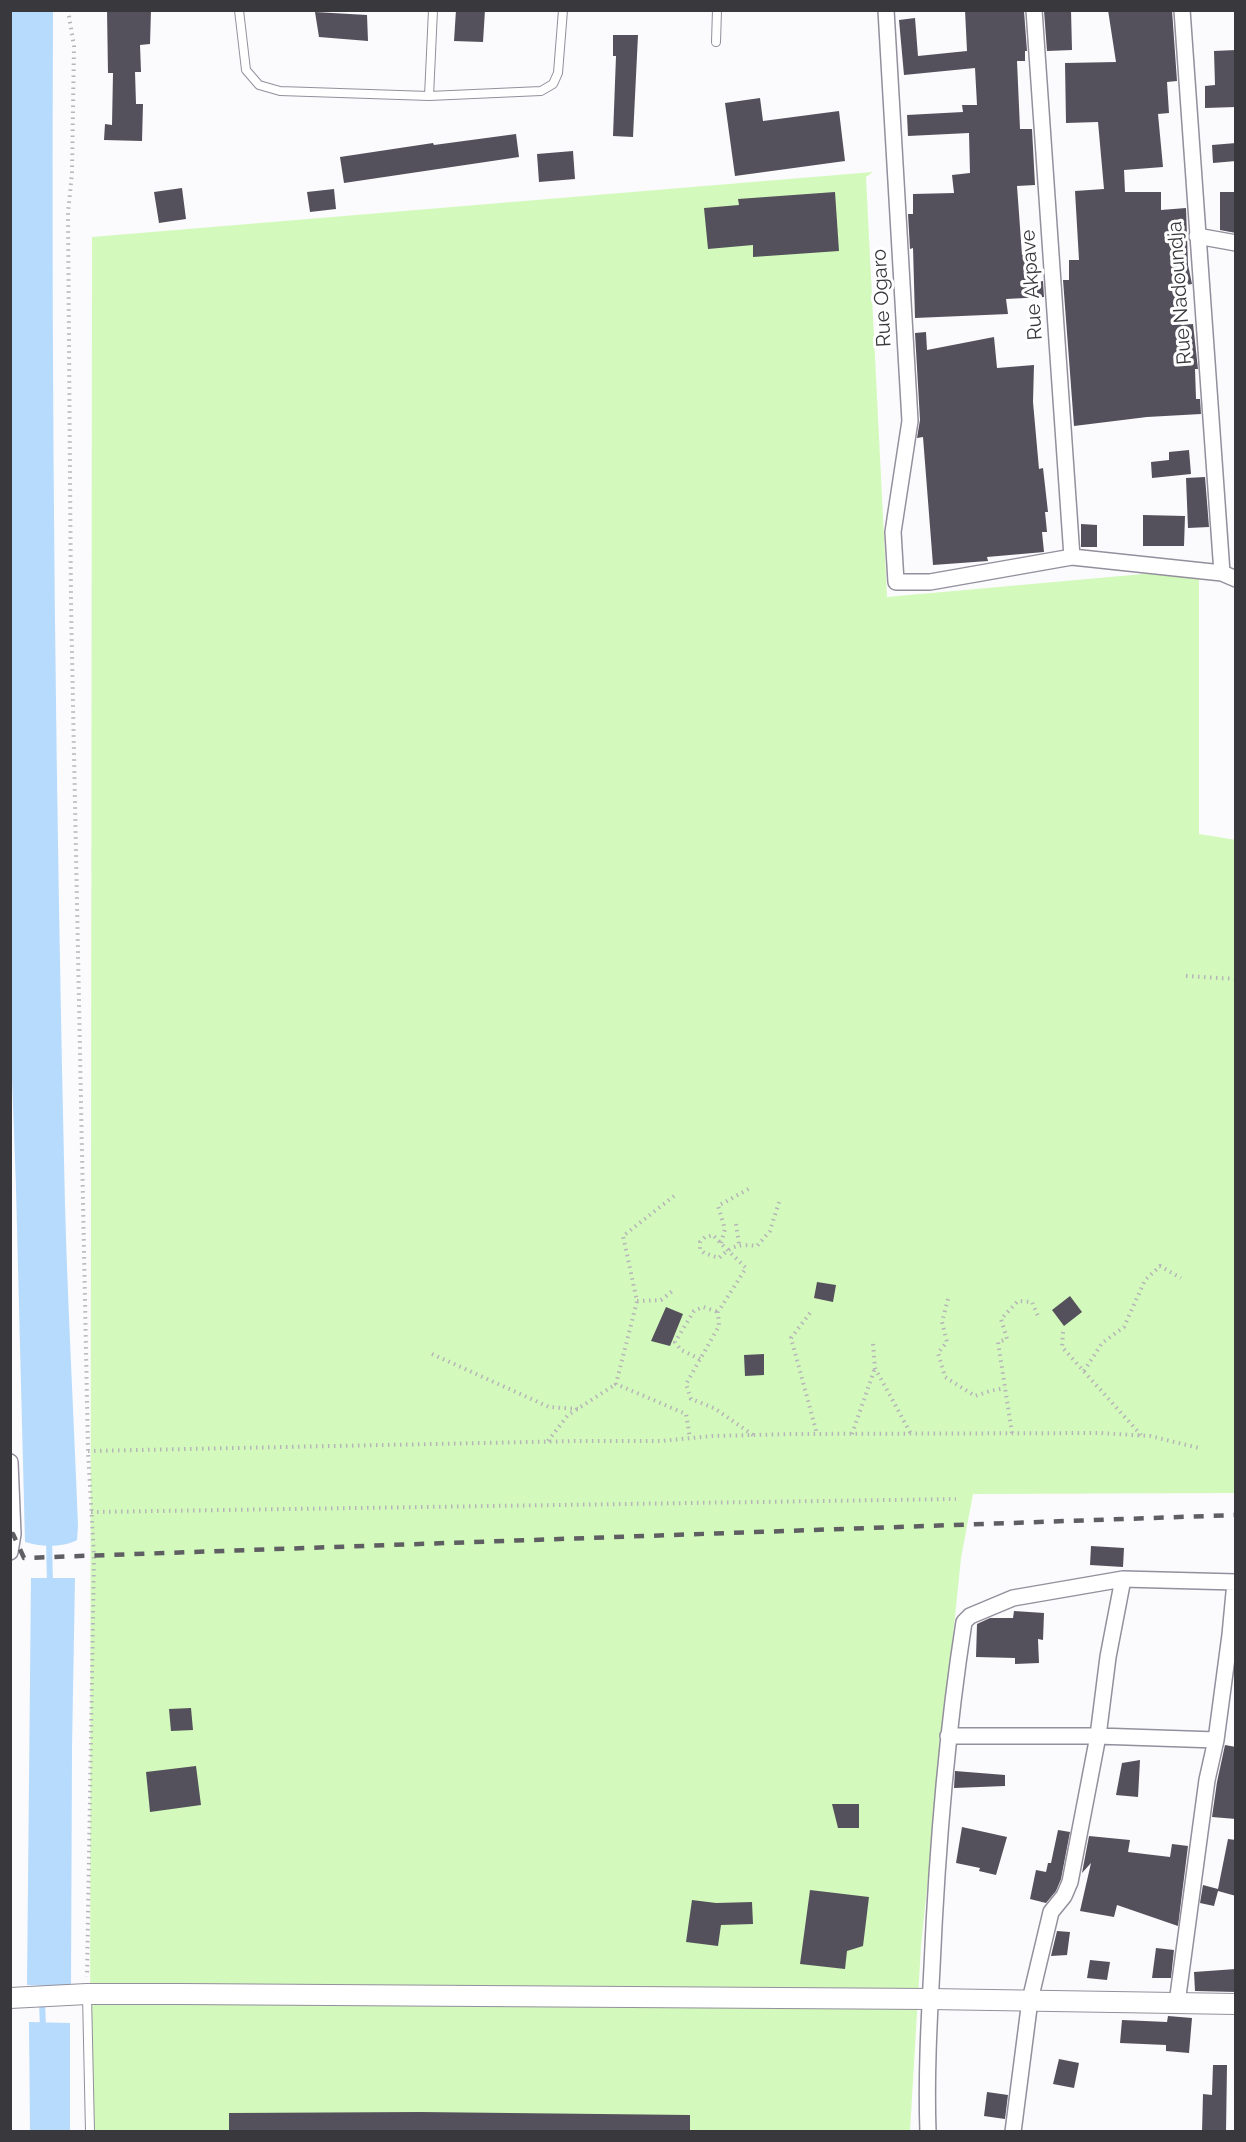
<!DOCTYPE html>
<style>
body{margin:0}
#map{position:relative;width:1246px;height:2142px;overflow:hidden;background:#fbfafd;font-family:Raleway,sans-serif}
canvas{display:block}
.frame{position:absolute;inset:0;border:12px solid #39383d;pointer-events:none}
</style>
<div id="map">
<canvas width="1246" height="2142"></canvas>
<div class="frame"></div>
</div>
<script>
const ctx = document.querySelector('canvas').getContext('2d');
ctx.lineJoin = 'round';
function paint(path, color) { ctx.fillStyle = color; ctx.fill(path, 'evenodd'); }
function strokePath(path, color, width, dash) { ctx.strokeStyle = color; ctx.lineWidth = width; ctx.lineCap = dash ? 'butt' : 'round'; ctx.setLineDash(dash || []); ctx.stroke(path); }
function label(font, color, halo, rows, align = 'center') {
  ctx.font = font + ' Raleway,sans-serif'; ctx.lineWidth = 6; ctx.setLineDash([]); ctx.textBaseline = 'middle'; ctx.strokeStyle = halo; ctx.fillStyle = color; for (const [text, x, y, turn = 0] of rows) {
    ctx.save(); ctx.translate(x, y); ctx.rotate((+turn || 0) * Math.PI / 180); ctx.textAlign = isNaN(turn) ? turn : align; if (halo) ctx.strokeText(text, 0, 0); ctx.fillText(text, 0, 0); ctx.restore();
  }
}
const green = new Path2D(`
 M 873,172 L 866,177 L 887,597 L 1199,569 L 1199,834 L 1236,840 L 1235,1493 L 973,1494 L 961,1558 L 921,1946 L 910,2131 L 90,2132 L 92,237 Z`);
const water = new Path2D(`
 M 10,11 L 53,11 C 51,409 56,808 65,1206 C 68,1313 74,1419 78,1526 L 77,1540 C 62,1548 40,1547 25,1542 L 16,1188 L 11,1049 Z
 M 31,1578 L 75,1578 L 72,1747 L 71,1987 L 27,1985 Z
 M 29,2022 L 70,2023 L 70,2131 L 30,2131 Z`);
const stream = new Path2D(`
 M 49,1538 L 50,1585
 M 42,2000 L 43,2029`);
const building = new Path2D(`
 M 107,10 L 151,10 L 150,44 L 140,45 L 141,72 L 135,72 L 136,104 L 143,104 L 142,141 L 104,140 L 105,124 L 112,125 L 113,73 L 108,73 Z
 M 456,10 L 485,10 L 483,42 L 454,41 Z
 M 965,10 L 1024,11 L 1027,51 L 1025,51 L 1025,61 L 1017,61 L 1020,129 L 1032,129 L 1035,185 L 1017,186 L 1022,255 L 1036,254 L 1038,282 L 1043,281 L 1044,297 L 1006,299 L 1008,314 L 915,318 L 913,248 L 910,249 L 908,214 L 913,214 L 913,194 L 954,193 L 952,175 L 970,173 L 969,133 L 908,136 L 907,115 L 963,112 L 962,105 L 977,105 L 975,68 L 904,75 L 899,20 L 915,18 L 918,56 L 967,51 Z
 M 1071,10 L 1072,50 L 1047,51 L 1044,11 Z
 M 1108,10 L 1172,10 L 1177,81 L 1167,82 L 1169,113 L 1158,114 L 1163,167 L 1124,170 L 1125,192 L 1161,192 L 1161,210 L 1186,208 L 1188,265 L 1192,284 L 1176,287 L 1181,325 L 1193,324 L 1198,369 L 1195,369 L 1196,399 L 1200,399 L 1201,414 L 1147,417 L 1074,426 L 1063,280 L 1069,280 L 1069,260 L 1079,260 L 1075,191 L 1104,189 L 1098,122 L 1066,123 L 1065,63 L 1116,62 Z
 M 315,12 L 367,15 L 368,41 L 319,37 Z
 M 613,35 L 638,35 L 633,137 L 613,136 L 616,56 L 613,56 Z
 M 1236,50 L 1236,107 L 1205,108 L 1205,86 L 1215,85 L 1214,51 Z
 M 760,98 L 763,121 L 839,111 L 845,161 L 735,176 L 725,103 Z
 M 516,134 L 519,157 L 344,183 L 340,157 L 433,143 L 434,145 Z
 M 1236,143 L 1236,161 L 1213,163 L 1212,145 Z
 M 573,151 L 575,179 L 539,182 L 537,154 Z
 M 182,188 L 186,219 L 159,223 L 154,192 Z
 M 334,189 L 336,209 L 310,212 L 307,192 Z
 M 835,192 L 839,251 L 753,257 L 753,245 L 708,249 L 704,208 L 739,205 L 738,199 Z
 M 1220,192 L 1236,192 L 1236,233 L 1220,230 Z
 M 926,332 L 927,350 L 994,337 L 997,368 L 1034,365 L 1033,402 L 1039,469 L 1043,468 L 1048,512 L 1045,512 L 1047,532 L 1042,532 L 1044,552 L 987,557 L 988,561 L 933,565 L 923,437 L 917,438 L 920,420 L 915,333 Z
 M 1189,450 L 1191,474 L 1152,478 L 1151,462 L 1169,460 L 1169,452 Z
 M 1205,477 L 1209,527 L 1188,528 L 1186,478 Z
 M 1143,515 L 1185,516 L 1184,546 L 1143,546 Z
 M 1081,524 L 1097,525 L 1097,547 L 1081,547 Z
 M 817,1282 L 836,1285 L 833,1302 L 814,1298 Z
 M 1070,1296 L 1082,1312 L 1064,1326 L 1052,1310 Z
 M 666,1307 L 683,1314 L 670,1346 L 651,1341 Z
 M 764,1354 L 764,1375 L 745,1376 L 744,1355 Z
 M 1091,1546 L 1124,1548 L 1123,1567 L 1090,1565 Z
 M 1014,1611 L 1044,1613 L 1043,1640 L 1038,1639 L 1039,1663 L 1015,1664 L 1015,1658 L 976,1657 L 977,1624 L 990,1618 L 1013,1618 Z
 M 191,1708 L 193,1730 L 171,1731 L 169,1709 Z
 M 1225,1745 L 1236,1747 L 1236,1819 L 1212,1817 L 1217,1782 Z
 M 1140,1760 L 1138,1797 L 1116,1795 L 1122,1763 Z
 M 196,1766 L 201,1805 L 150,1812 L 146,1772 Z
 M 955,1771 L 1005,1775 L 1005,1786 L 954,1788 Z
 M 832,1804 L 859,1804 L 859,1828 L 838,1828 Z
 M 962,1827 L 1007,1837 L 996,1875 L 979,1871 L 980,1868 L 956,1863 Z
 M 1058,1830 L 1070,1832 L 1061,1879 L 1056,1891 L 1046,1903 L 1030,1899 L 1036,1870 L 1046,1872 L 1048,1863 L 1051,1863 Z
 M 1089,1836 L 1130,1840 L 1128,1852 L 1170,1857 L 1172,1844 L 1188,1846 L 1178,1926 L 1117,1905 L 1114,1917 L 1080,1911 L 1091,1863 L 1082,1873 Z
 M 1228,1839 L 1236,1840 L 1236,1896 L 1218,1891 L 1214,1906 L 1200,1903 L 1203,1885 L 1218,1889 Z
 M 810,1890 L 869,1897 L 863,1946 L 847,1951 L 845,1969 L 800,1964 Z
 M 692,1900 L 716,1903 L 752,1902 L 753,1924 L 721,1925 L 718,1946 L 686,1942 Z
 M 1057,1931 L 1070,1932 L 1067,1955 L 1051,1956 Z
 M 1156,1948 L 1174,1950 L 1171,1978 L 1152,1978 Z
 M 1090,1960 L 1110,1962 L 1107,1980 L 1087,1978 Z
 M 1236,1969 L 1236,1992 L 1195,1991 L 1194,1972 Z
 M 1168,2016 L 1192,2018 L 1189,2053 L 1166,2051 L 1166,2045 L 1120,2043 L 1122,2020 L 1167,2022 Z
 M 1059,2059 L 1079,2063 L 1074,2088 L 1053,2084 Z
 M 1213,2065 L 1227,2065 L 1226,2132 L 1202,2132 L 1203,2094 L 1212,2095 Z
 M 987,2092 L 1008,2095 L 1005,2119 L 984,2116 Z
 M 420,2112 L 690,2115 L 690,2132 L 229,2132 L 229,2113 Z`);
const path = new Path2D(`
 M 68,10 L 74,46 L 72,173 L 68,213 L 71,604 L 88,1451 L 94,1556 L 87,1977
 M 1186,976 L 1236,979
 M 674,1196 L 623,1236 L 637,1301 L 616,1384 L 686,1414 L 690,1438
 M 736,1224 L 739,1244
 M 721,1243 L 725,1229 L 718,1206 L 752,1187
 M 948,1299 L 942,1322 L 947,1342 L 938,1353 L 945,1377 L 975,1396 L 990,1391 L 1005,1388
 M 637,1301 L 661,1300 L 675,1289
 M 810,1313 L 791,1338 L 817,1434
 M 1063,1332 L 1062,1347 L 1141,1435
 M 873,1344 L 875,1368 L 911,1434
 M 432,1354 L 549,1407 L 579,1409
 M 700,1359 L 681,1350 L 675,1342 L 694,1311 L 703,1307 L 718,1312
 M 1084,1371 L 1102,1343 L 1124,1327 L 1145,1280 L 1160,1266 L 1181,1278
 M 1012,1433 L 998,1342 L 1007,1339 L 1001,1319 L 1018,1301 L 1032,1302 L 1038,1316
 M 852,1434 L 875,1368
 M 753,1435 L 714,1408 L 691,1399 L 686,1384 L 719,1326 L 718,1312 L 746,1268 C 735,1257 723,1246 713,1235 L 705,1237 L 700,1242 L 700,1249 L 704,1253 L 719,1258 C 733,1245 738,1244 757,1246 L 770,1231 L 779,1202
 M 548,1441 L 568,1415 L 616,1384
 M 88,1451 L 580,1441 L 661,1441 L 712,1436 L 793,1434 L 1100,1433 L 1150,1436 L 1199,1448
 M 91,1512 L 956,1499`);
const service = new Path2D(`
 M 239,10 L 246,70 L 259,85 L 280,91 L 429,96 L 541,91 L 553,84 L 558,73 L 563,10
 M 716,42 L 717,10
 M 429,96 L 433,10
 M 87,1995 L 90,2132`);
const minor = new Path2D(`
 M 886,10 L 910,421 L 893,532 L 896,582 L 930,582 L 1072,557 L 1222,573 L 1236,579
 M 1034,10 L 1072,557
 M 1182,10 L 1222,573
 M 1197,236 L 1236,243
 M 10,1462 L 13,1534 L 10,1552
 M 948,1736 L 1098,1736 L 1216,1740
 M 1177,2003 L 1207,1780 L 1216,1740 L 1230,1635 L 1235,1582
 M 928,2132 C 926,2077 929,2022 932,1967 C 937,1852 946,1737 964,1622 L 970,1616 L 1013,1598 L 1123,1579 L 1236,1582
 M 1013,2132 L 1030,2000 L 1051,1912 L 1064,1896 L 1070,1882 L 1098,1736 L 1108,1657 L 1123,1579`);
const tertiary = new Path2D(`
 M 10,1998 L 87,1994 L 180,1994 L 930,1999 L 1236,2004`);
const rail = new Path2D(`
 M 10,1535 L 13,1534 L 24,1558 L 1236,1515`);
const streetNames = [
 ["Rue Akpave",1032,285,-94],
 ["Rue Nadoundja",1180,293,-94],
 ["Rue Ogaro",882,298,-93]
];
paint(green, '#d3f9bc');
paint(water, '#b6dbfc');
strokePath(stream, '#b6dbfc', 6);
paint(building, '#55515c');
strokePath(service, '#938f9c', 10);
strokePath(minor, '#938f9c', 18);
strokePath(tertiary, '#938f9c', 22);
strokePath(path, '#b6b5b8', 4, [1.5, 4.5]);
strokePath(service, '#fff', 8);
strokePath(minor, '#fff', 15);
strokePath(tertiary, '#fff', 20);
strokePath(rail, '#5f5e63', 4.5, [10, 10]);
label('20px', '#39383d', '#fff', streetNames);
</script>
